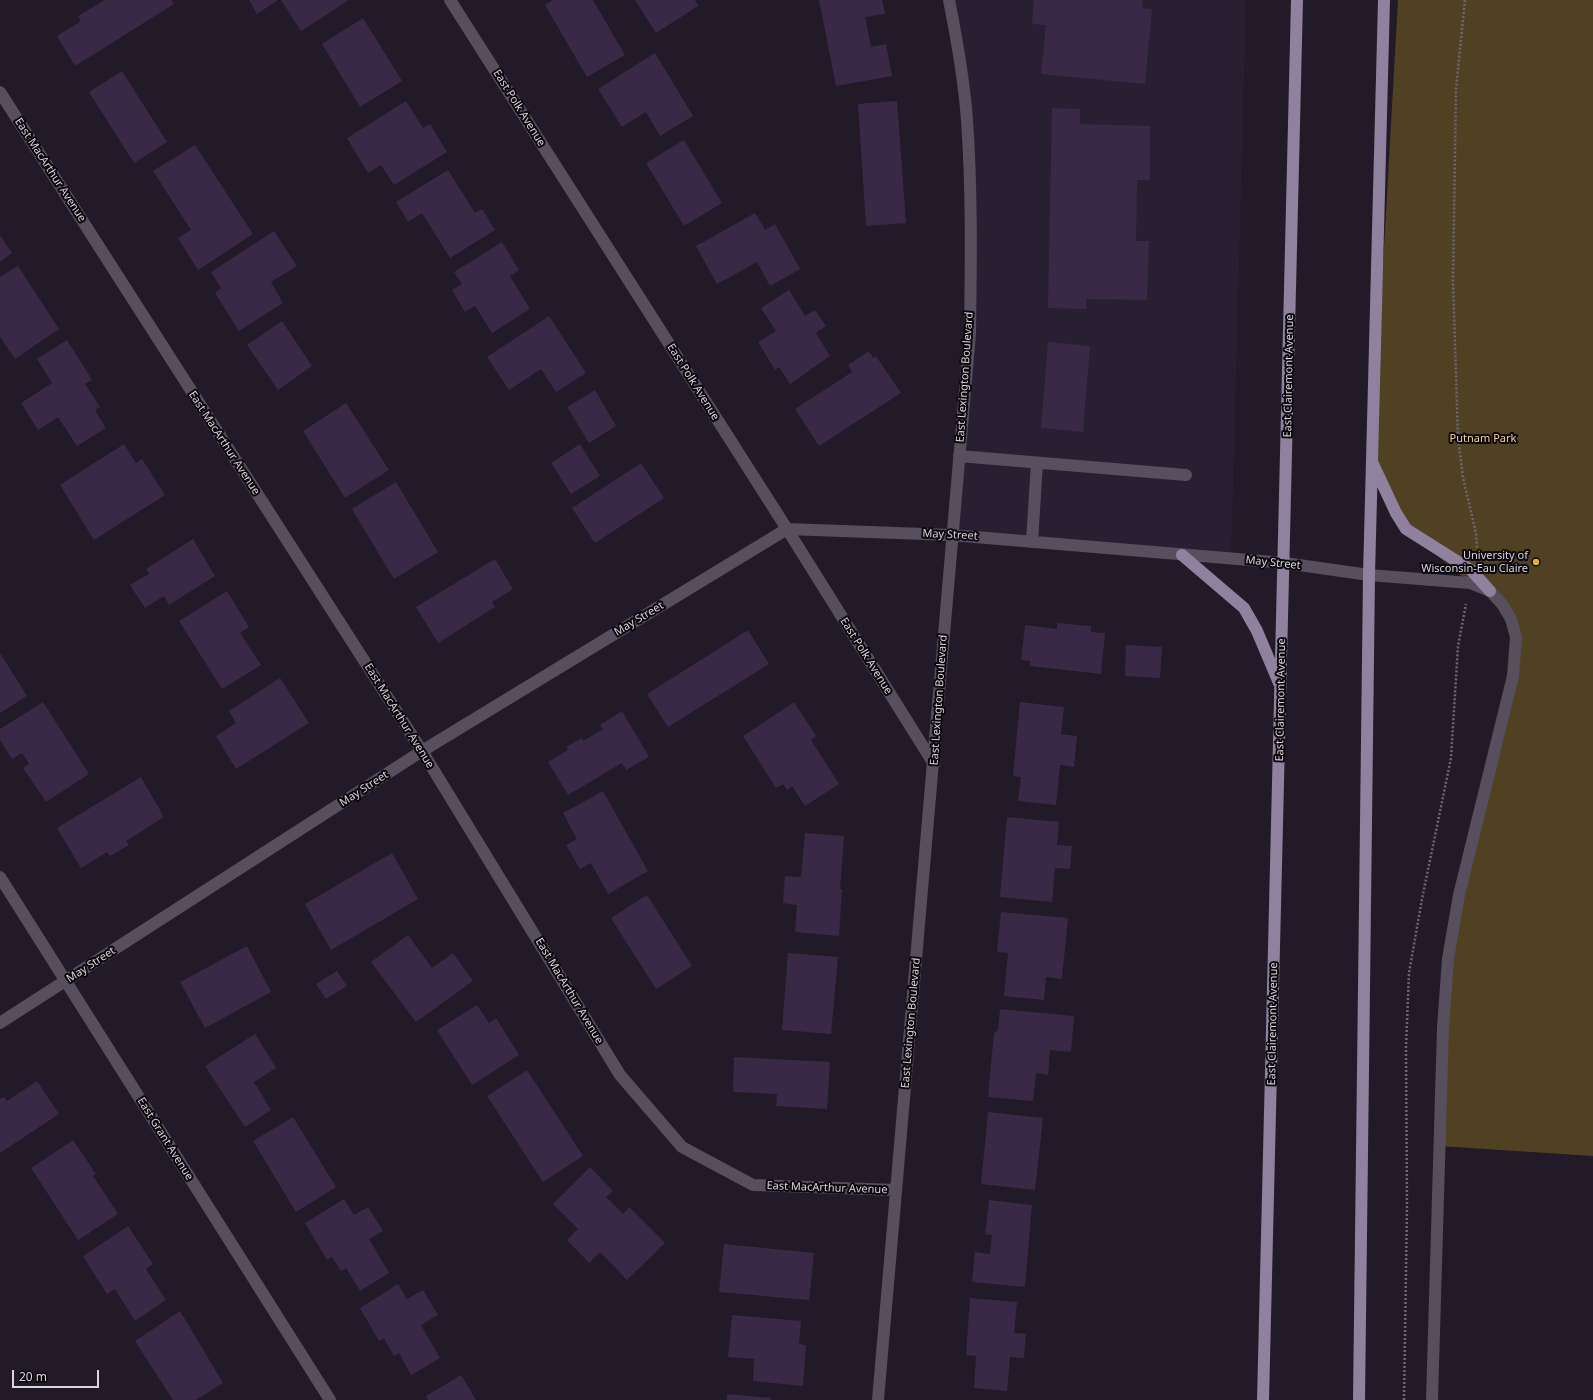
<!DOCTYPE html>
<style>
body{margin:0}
#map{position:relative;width:1593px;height:1400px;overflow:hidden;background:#221a28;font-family:"Noto Sans",sans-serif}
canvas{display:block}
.scale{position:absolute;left:12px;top:1370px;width:87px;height:18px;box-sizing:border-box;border:2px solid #dad5df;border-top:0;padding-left:5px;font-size:12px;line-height:14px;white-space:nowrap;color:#dad5df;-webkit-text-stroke:3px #0a070d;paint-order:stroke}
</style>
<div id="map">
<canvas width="1593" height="1400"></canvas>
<div class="scale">20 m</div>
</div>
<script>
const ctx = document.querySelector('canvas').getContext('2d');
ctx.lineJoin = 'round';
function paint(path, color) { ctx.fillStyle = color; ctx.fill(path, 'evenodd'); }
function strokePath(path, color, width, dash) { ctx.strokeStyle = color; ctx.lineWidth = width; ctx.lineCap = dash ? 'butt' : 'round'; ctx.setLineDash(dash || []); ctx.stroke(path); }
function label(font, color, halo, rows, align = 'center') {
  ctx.font = font + ' "Noto Sans",sans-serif'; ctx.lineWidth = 4; ctx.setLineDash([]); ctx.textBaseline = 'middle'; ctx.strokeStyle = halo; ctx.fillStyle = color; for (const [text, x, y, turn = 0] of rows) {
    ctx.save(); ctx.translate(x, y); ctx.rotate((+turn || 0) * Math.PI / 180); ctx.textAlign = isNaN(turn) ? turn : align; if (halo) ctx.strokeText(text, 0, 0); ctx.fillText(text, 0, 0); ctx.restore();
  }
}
const built = new Path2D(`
 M 949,0 L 1246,0 L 1231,559 L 951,535 L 970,333 L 970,193 Z`);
const green = new Path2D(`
 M 1398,0 L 1593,0 L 1593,1156 L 1439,1146 L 1448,959 L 1516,656 L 1502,604 L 1470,583 L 1406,529 L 1372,461 Z`);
const building = new Path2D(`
 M 105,0 L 171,0 L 174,4 L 75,66 L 57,36 L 81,21 L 78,16 Z
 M 249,0 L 278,0 L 257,14 Z
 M 281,0 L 349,0 L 301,31 Z
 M 553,0 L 593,0 L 625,55 L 587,77 L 545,5 Z
 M 635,0 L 695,0 L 698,6 L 656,33 Z
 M 819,0 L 882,0 L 885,14 L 865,17 L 871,47 L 886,44 L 892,76 L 836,86 Z
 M 1034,0 L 1143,0 L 1142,8 L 1152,9 L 1145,84 L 1041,74 L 1046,25 L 1032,24 Z
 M 363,18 L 402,81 L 360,107 L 322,44 Z
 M 655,53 L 693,116 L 660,136 L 646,112 L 622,127 L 598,89 Z
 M 122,71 L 167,142 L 134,163 L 89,92 Z
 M 406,101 L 423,128 L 430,124 L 447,152 L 394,185 L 381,165 L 368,173 L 347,138 Z
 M 897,101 L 906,223 L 866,226 L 858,104 Z
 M 1052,108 L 1080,109 L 1080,124 L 1150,126 L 1150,180 L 1137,180 L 1136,241 L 1149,241 L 1147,300 L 1086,299 L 1086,309 L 1048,308 Z
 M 684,140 L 722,203 L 684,226 L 646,163 Z
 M 195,145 L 253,234 L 198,270 L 178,238 L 191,230 L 153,171 Z
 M 448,170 L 475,213 L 482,209 L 495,230 L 450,258 L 422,213 L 408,222 L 396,202 Z
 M 755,213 L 765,230 L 775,224 L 800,269 L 770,286 L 757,262 L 717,284 L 696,246 Z
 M 274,231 L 297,266 L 271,282 L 283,303 L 239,331 L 215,293 L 221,288 L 211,272 Z
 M 0,235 L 12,253 L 0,262 Z
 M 502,242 L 519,270 L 510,276 L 530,309 L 492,333 L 475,306 L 465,312 L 452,290 L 462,284 L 454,272 Z
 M 18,266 L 59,329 L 15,359 L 0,337 L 0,277 Z
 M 789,290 L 805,316 L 815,310 L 826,326 L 816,333 L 830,356 L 790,384 L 779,367 L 775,370 L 758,342 L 776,331 L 761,308 Z
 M 549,316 L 586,373 L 556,392 L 541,369 L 509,390 L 487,357 Z
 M 282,321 L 312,366 L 278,390 L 247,345 Z
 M 67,340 L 92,380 L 85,384 L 100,407 L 95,410 L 106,428 L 77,446 L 58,417 L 38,430 L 21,403 L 52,383 L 37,359 Z
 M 1048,342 L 1090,346 L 1083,432 L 1041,428 Z
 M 869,351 L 873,358 L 876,356 L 901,393 L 819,446 L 795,409 L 852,372 L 848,365 Z
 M 595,390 L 616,426 L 589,443 L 567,407 Z
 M 346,403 L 389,470 L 345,498 L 303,431 Z
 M 124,444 L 136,463 L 142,459 L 165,495 L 94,540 L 60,485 Z
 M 580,444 L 600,476 L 571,494 L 551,463 Z
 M 641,463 L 664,498 L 595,543 L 572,508 Z
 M 396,482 L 438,552 L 394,579 L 352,509 Z
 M 193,539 L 215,576 L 169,605 L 164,596 L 145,608 L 130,585 L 149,574 L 146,569 Z
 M 495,559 L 513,589 L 492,602 L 495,607 L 438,643 L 416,607 Z
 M 227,591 L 249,627 L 240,633 L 261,665 L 222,689 L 179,621 Z
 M 1057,623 L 1091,626 L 1091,632 L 1105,633 L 1101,674 L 1030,666 L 1030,661 L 1021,660 L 1025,625 L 1057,629 Z
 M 748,630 L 769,664 L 668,727 L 647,694 Z
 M 1126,645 L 1162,647 L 1160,678 L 1125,676 Z
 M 0,653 L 27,696 L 0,713 Z
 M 280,678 L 309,723 L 236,769 L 216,736 L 236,723 L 229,711 Z
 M 43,702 L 89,774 L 46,802 L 23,768 L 29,764 L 22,753 L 12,759 L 0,740 L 0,729 Z
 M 794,702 L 816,736 L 811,740 L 839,784 L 805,806 L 792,786 L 787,790 L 783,784 L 776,788 L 743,736 Z
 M 1020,702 L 1064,707 L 1061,734 L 1077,736 L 1074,767 L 1060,765 L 1056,805 L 1018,801 L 1021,777 L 1013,776 Z
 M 622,711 L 649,757 L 626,770 L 622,763 L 568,795 L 548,762 L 568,750 L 566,747 L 582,738 L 583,741 L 603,729 L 600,725 Z
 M 141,777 L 164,817 L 126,841 L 129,845 L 110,856 L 107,852 L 81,868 L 57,828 Z
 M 603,791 L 648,871 L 608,894 L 591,863 L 580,869 L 566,845 L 577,839 L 563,813 Z
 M 1007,817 L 1059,822 L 1057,845 L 1072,846 L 1070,869 L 1055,868 L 1052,902 L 1000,897 Z
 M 805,833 L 844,836 L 840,889 L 842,889 L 839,936 L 795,932 L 797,905 L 783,903 L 785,876 L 801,877 Z
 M 392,853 L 418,899 L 331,950 L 305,904 Z
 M 647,895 L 692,966 L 656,989 L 611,918 Z
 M 1001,912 L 1068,918 L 1062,979 L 1046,977 L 1044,1000 L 1004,996 L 1008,953 L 997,952 Z
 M 408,935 L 432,968 L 453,953 L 473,981 L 416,1022 L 371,962 Z
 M 247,946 L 271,992 L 205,1028 L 180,982 Z
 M 788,953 L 838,957 L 831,1034 L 782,1030 Z
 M 337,971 L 347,986 L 326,999 L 316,984 Z
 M 477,1005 L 489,1023 L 496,1018 L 519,1055 L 472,1085 L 437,1030 Z
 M 1000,1009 L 1074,1016 L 1071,1052 L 1050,1050 L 1048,1075 L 1036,1073 L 1033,1101 L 988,1097 L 994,1033 L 998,1030 Z
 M 255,1034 L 276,1068 L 254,1082 L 271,1110 L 245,1127 L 205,1066 Z
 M 734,1057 L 830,1062 L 827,1109 L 776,1106 L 777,1094 L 733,1092 Z
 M 527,1070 L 583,1156 L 543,1182 L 487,1096 Z
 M 37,1081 L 59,1114 L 0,1153 L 0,1099 L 4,1097 L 7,1101 Z
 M 988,1112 L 1043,1118 L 1035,1190 L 981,1184 Z
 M 293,1117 L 336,1187 L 296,1212 L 253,1141 Z
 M 73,1140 L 96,1174 L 93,1176 L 118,1214 L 78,1240 L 31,1168 Z
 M 590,1167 L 613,1191 L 606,1197 L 623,1214 L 629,1207 L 665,1243 L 627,1280 L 600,1252 L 589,1263 L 567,1240 L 578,1229 L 553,1204 Z
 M 344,1199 L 354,1215 L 368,1207 L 383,1231 L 369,1239 L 389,1273 L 360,1291 L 346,1268 L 341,1271 L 332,1257 L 327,1260 L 305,1223 Z
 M 989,1200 L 1032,1205 L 1025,1287 L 972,1282 L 975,1252 L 990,1254 L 992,1235 L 985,1234 Z
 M 128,1226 L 153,1264 L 146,1269 L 166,1300 L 135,1321 L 115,1289 L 107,1294 L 83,1256 Z
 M 724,1244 L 814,1253 L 809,1300 L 719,1292 Z
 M 398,1284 L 407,1299 L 423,1290 L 438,1315 L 421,1325 L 440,1358 L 411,1375 L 399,1353 L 394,1356 L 384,1338 L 379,1341 L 360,1308 Z
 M 970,1298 L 1017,1302 L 1014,1333 L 1026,1334 L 1024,1358 L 1010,1357 L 1007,1391 L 974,1388 L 976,1356 L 966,1355 Z
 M 180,1311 L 223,1383 L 196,1400 L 173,1400 L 135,1341 Z
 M 732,1315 L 801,1321 L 799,1344 L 806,1345 L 803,1386 L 753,1381 L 754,1359 L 728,1357 Z
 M 461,1375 L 476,1400 L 428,1400 L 426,1396 Z
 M 727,1394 L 771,1398 L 771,1400 L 727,1400 Z`);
const path = new Path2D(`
 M 1465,0 L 1456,88 L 1453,282 L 1458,437 L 1463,478 L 1476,533 L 1477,548
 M 1404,1400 L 1407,1206 L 1406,1047 L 1409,973 L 1422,899 L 1451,758 L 1458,646 L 1466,604`);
const minor = new Path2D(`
 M 450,0 L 787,529 L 934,764
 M 0,92 L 422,751 L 620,1075 L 682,1147 L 753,1185 L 896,1190
 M 959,456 L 1186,475
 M 1032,542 L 1037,463
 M 0,877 L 330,1400
 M 0,1023 L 422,751 L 787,529 L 951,535 L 1285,563 L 1369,575 L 1470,583 L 1490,591 L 1502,604 L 1511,619 L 1516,637 L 1513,676 L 1459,895 L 1448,959 L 1443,1028 L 1432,1400
 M 878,1400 L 970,333 C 971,262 972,191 967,120 C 964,80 957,40 949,0`);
const major = new Path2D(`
 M 1373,464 L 1396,513 L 1406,529 L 1471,570 L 1490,591
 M 1182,555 L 1244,608 L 1257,631 L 1279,683
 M 1263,1400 L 1297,0
 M 1359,1400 L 1369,575 L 1384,0`);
const markers = [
 [1536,562,4,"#e4ad35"]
];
const streetNames = [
 ["East Polk Avenue",519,108,58],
 ["East MacArthur Avenue",50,170,57],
 ["East Clairemont Avenue",1289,376,-89],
 ["East Lexington Boulevard",965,377,-86],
 ["East Polk Avenue",693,382,58],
 ["East MacArthur Avenue",224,443,57],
 ["May Street",950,535,3],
 ["May Street",1273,563,6],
 ["May Street",639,619,-31],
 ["East Polk Avenue",866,656,58],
 ["East Lexington Boulevard",939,700,-86],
 ["East Clairemont Avenue",1281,700,-89],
 ["East MacArthur Avenue",399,716,58],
 ["May Street",364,789,-33],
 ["May Street",91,965,-33],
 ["East MacArthur Avenue",569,991,59],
 ["East Lexington Boulevard",911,1023,-85],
 ["East Clairemont Avenue",1273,1024,-89],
 ["East Grant Avenue",165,1139,58],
 ["East MacArthur Avenue",827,1188,2]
];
const parkNames = [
 ["Putnam Park",1483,439]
];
const poiNames = [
 ["University of",1528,556],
 ["Wisconsin-Eau Claire",1528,569]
];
paint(built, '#291f33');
paint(green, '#514123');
paint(building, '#392946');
strokePath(path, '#6d6673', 2.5, [2, 2]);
strokePath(minor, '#574f5e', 12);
strokePath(major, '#90819e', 12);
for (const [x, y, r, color] of markers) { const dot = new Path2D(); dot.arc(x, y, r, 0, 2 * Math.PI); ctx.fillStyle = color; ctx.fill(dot); strokePath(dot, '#0a070d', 1.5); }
label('11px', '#dad5df', '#0a070d', streetNames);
label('11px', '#f6d599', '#0a070d', parkNames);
label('11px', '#dad5df', '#0a070d', poiNames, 'right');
</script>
